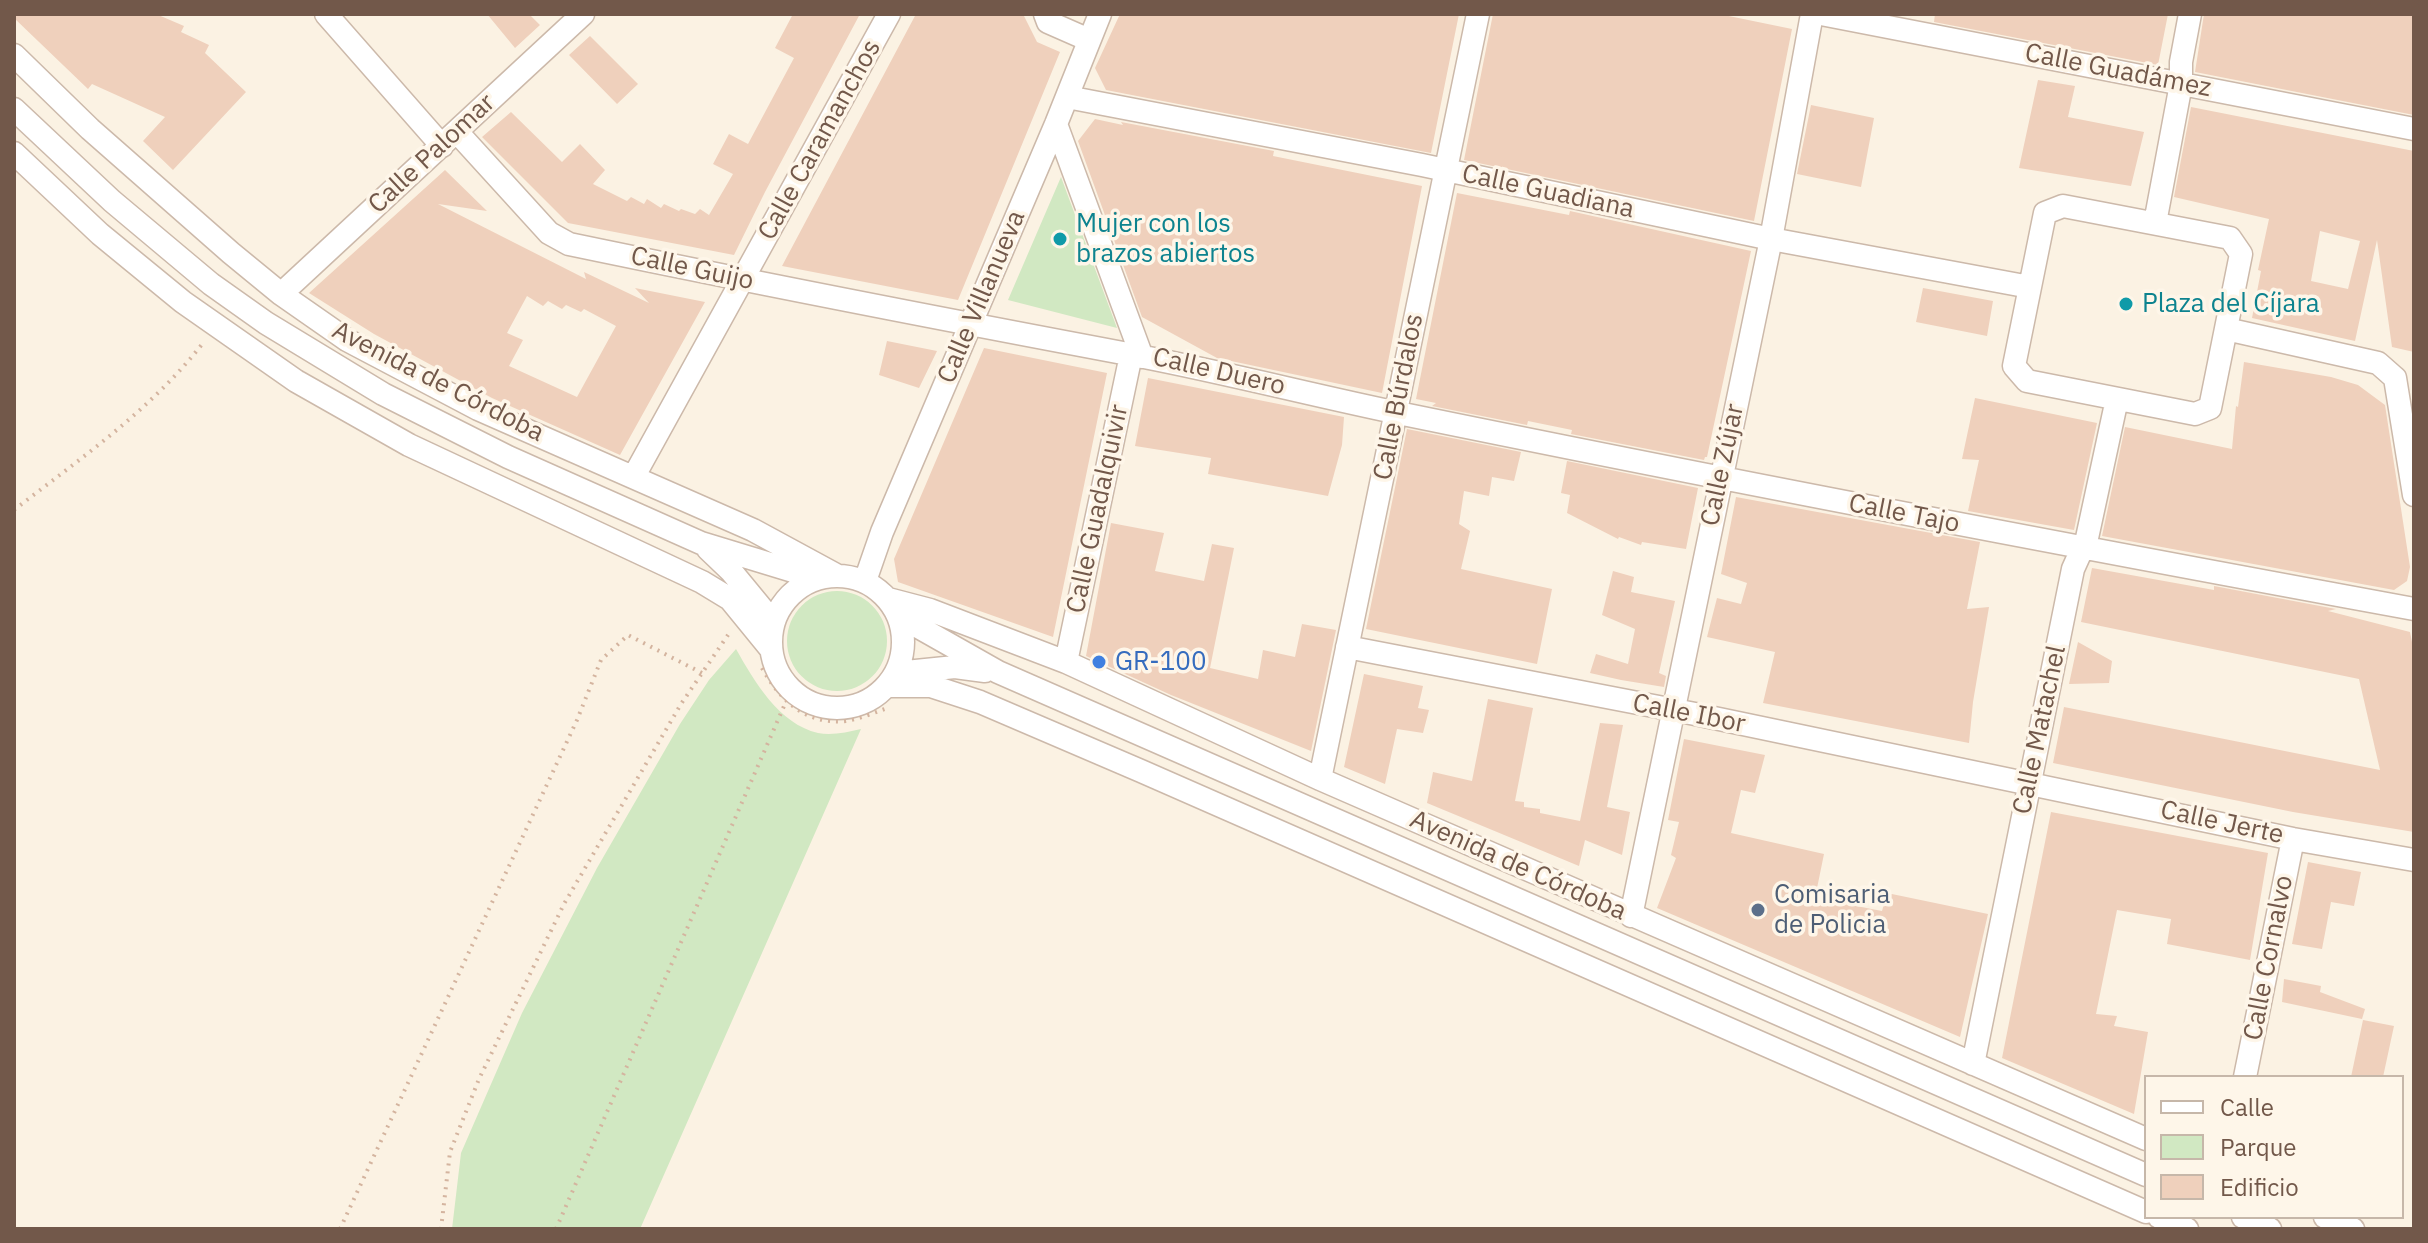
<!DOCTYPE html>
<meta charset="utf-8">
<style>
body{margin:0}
#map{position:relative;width:2428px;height:1243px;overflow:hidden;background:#fbf2e3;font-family:"IBM Plex Sans",sans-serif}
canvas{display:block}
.frame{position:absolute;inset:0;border:16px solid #72584a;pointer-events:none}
.legend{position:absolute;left:2144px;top:1075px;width:260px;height:144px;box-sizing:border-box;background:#fef6e9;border:2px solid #c6b7a9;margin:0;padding:10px 14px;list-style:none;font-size:24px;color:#72584a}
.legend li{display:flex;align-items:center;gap:16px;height:40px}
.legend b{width:40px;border:2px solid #c6b7a9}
</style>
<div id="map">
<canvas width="2428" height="1243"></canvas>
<div class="frame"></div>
<ul class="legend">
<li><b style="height:10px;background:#fff"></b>Calle</li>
<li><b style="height:22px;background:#d1e8c2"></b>Parque</li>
<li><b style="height:22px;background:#efd0bc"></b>Edificio</li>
</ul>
</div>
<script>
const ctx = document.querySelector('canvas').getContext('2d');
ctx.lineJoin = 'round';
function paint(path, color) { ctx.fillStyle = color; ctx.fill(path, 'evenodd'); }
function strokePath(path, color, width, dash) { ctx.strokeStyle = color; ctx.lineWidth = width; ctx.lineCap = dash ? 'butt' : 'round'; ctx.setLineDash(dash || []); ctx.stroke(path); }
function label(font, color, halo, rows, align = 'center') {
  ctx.font = font + ' "IBM Plex Sans",sans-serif'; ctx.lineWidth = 7; ctx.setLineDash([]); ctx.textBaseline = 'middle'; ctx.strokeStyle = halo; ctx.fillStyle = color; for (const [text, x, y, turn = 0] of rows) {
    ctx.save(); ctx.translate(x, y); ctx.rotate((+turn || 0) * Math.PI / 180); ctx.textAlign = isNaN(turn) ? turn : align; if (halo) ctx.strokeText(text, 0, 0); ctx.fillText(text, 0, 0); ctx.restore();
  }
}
const green = new Path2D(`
 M 1061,177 L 1117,328 L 1008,300 Z
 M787 641a50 50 0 1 1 100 0a50 50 0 1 1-100 0Z
 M 736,649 C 754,681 779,724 818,733 C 832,736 847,732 861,729 L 640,1229 L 452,1229 L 461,1153 L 522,1013 L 597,868 L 680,724 L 709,680 Z`);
const building = new Path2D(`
 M 14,14 L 156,14 L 184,26 L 181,32 L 209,45 L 205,53 L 246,92 L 173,170 L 143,141 L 165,117 L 92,84 L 88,89 L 14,18 Z
 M 487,14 L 529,14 L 540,25 L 515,48 Z
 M 793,14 L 860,14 L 765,192 L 734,255 L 568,223 L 482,137 L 511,112 L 562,162 L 580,144 L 605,170 L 593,184 L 627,201 L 631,197 L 644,204 L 647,199 L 661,208 L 664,204 L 679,211 L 681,209 L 695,214 L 700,209 L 709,215 L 733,174 L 713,164 L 729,134 L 748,144 L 794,58 L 775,48 Z
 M 916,14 L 1023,14 L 1037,42 L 1060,52 L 958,300 L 782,266 Z
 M 1120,14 L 1459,14 L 1431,153 L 1106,90 L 1095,68 Z
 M 1493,14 L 1719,14 L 1792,29 L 1754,221 L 1464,160 Z
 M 1935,14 L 2168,14 L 2158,65 L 1934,22 Z
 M 2204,14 L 2414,14 L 2414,115 L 2195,72 Z
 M 590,36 L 638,84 L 617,104 L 569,55 Z
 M 2038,80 L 2075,86 L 2068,117 L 2144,132 L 2131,186 L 2019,168 Z
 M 1811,105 L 1874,118 L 1861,187 L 1797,174 Z
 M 2191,107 L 2414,151 L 2414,352 L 2392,347 L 2377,240 L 2355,341 L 2252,318 L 2261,271 L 2258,270 L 2269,219 L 2174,197 ZM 2320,231 L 2360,241 L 2348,289 L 2311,281 Z
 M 1095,119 L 1123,125 L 1121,122 L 1274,151 L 1273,156 L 1422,186 L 1382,393 L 1217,358 L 1142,317 L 1078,141 Z
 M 445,170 L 487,211 L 438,204 L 586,279 L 584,272 L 649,303 L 635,288 L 705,302 L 620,455 L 492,398 L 374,334 L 309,293 ZM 527,296 L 543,306 L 548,301 L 562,309 L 566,305 L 581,312 L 584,309 L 616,326 L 577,397 L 509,366 L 523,340 L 507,333 Z
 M 1457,193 L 1569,215 L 1570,211 L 1751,251 L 1707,457 L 1705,457 L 1704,460 L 1571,434 L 1572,430 L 1528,421 L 1527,425 L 1432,406 L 1436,403 L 1416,399 Z
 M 1923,288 L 1993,301 L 1987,336 L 1916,322 Z
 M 887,341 L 937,351 L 919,388 L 879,375 Z
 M 984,348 L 1107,373 L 1053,637 L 898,582 L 894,559 Z
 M 2244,362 L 2331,377 L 2358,385 L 2385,405 L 2410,567 L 2407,581 L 2394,590 L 2102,536 L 2125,427 L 2232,449 L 2236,406 L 2238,407 Z
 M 1148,378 L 1344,417 L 1342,445 L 1328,496 L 1208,474 L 1211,458 L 1135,446 Z
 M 1975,398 L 2097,423 L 2074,530 L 1968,511 L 1979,460 L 1962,459 Z
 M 1407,429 L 1521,452 L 1514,481 L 1492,477 L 1489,496 L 1464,491 L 1459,524 L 1470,531 L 1461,569 L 1552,589 L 1537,664 L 1366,629 Z
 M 1567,461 L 1698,488 L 1686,549 L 1642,542 L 1641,545 L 1619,537 L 1618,539 L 1567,513 L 1570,495 L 1561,493 Z
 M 1736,497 L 1980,542 L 1967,609 L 1989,607 L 1973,702 L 1969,743 L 1763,703 L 1775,652 L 1707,637 L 1717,598 L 1741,604 L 1747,583 L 1721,574 Z
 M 1111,523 L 1164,533 L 1155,571 L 1204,581 L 1212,544 L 1234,548 L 1210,668 L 1258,679 L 1263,650 L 1295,657 L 1302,624 L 1336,630 L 1311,751 L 1171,695 L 1086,656 Z
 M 2092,568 L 2214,590 L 2214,586 L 2336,609 L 2328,611 L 2410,632 L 2414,652 L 2414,832 L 2293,812 L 2053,763 L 2064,707 L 2380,770 L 2359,679 L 2081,622 Z
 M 1613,571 L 1634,577 L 1631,592 L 1675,601 L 1659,673 L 1666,676 L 1664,687 L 1621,680 L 1590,673 L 1596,654 L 1628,664 L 1635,629 L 1602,615 Z
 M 2078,642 L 2112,661 L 2109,683 L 2069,684 Z
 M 1364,674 L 1423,686 L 1418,708 L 1429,710 L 1423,733 L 1397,729 L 1385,784 L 1344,767 Z
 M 1488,699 L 1533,708 L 1515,801 L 1524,802 L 1524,807 L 1540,809 L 1540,813 L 1580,821 L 1600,723 L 1623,725 L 1607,807 L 1630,812 L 1622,855 L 1585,840 L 1579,866 L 1427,803 L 1433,772 L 1472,781 Z
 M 1684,739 L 1765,755 L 1755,793 L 1741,790 L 1731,833 L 1824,854 L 1815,898 L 1882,911 L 1887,893 L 1988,914 L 1960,1037 L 1657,908 L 1676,858 L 1671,855 L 1679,822 L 1668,820 Z
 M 2051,812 L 2268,853 L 2250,960 L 2167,944 L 2171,919 L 2117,910 L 2096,1014 L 2117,1016 L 2114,1026 L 2148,1032 L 2134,1114 L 2002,1058 Z
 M 2308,862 L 2361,872 L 2354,906 L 2331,902 L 2322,949 L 2292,944 Z
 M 2284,979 L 2321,986 L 2320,992 L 2365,1009 L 2362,1019 L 2282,1002 Z
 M 2363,1020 L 2394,1026 L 2383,1077 L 2351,1077 Z`);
const path = new Path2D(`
 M 14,510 C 81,458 151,410 203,343
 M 762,668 C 780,700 805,725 846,721 C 860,719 875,712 888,708
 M 340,1229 L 577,720 L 601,660 L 628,635 L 702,673
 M 441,1229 L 450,1152 L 479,1079 L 564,904 L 681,704 L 730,632
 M 556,1229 L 791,690`);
const minor = new Path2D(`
 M 326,14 L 442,146
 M 1045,14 L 1048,22 L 1089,40
 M 1821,14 L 2414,129
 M 14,55 L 90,129 L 231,253 L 281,294 L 347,340 L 478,409 L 753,530 L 836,575
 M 1067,97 L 1422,165 L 1771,239 L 2030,287
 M 14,109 L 112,201 L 211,284 L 266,323 L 383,394 L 508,457 L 701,543 L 816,578
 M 1056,124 L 1142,357
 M 457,132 L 549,233 L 569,244 C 761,284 952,321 1144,357 C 1231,374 1316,396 1403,414 C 1739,483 2076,547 2414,609
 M 14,153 L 100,234 L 183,302 L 296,381 L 409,445 L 702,582 L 730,599 L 770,648
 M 2063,206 L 2230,238 L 2241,254 L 2210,408 L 2195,414 L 2027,381 L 2014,366 L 2045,213 Z
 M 2155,223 L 2181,84 L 2181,62 L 2190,14
 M 281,294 L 583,14
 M 2226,329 L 2378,363 L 2395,378
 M 2395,378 L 2414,495
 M 634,476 L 889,14
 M 708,549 L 731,571 L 773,622
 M771 642a66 66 0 1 1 132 0a66 66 0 1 1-132 0Z
 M 865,581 L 882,532 L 1056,124 L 1100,14
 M 888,599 L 930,610 L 1066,662 L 1320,779 L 2146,1139
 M 899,616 L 998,672 L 2146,1175
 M 1347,647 L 1695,714 L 2293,839 L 2414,860
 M 1066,662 L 1131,355
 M 896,673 L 955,667 L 985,671
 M 887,686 L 931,686 L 980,702 L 1141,771 L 2146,1212
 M 1320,779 L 1478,14
 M 1631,916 L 1771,239 L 1812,14
 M 1973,1064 L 2073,569 L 2087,538 L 2117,399
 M 2245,1077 L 2293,839
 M 2159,1217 L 2187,1229
 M 2243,1217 L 2270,1229
 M 2325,1217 L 2353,1229`);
const markers = [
 [1060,239,8,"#0f9aa8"],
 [2126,304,8,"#0f9aa8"],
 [1099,662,8,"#3f7fe0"],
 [1758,910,8,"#5c6f8a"]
];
const streetNames = [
 ["Calle Guadámez",2118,71,11],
 ["Calle Caramanchos",820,140,-61],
 ["Calle Palomar",432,154,-43],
 ["Calle Guadiana",1548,192,12],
 ["Calle Guijo",692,269,12],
 ["Calle Villanueva",982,297,-67],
 ["Calle Duero",1219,372,13],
 ["Avenida de Córdoba",438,382,27],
 ["Calle Búrdalos",1399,397,-79],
 ["Calle Zújar",1723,465,-78],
 ["Calle Guadalquivir",1098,509,-78],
 ["Calle Tajo",1904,514,11],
 ["Calle Ibor",1689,714,11],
 ["Calle Matachel",2040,730,-78],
 ["Calle Jerte",2222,823,12],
 ["Avenida de Córdoba",1518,866,24],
 ["Calle Cornalvo",2269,958,-79]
];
const cultureNames = [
 ["Mujer con los",1076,224],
 ["brazos abiertos",1076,254],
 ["Plaza del Cíjara",2142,304]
];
const shopNames = [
 ["GR-100",1115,662]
];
const serviceNames = [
 ["Comisaria",1774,895],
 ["de Policia",1774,925]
];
paint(green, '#d1e8c2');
paint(building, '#efd0bc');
strokePath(minor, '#ccb9aa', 25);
strokePath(path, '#d4b49f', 4, [2, 6]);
strokePath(minor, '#fff', 22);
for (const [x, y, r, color] of markers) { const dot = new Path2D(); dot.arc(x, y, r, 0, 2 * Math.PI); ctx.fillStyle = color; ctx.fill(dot); strokePath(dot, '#fef6e9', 3); }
label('26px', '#72584a', '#fef6e9', streetNames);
label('26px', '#0d838f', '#fef6e9', cultureNames, 'left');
label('26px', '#366cbe', '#fef6e9', shopNames, 'left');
label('26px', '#4e5e75', '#fef6e9', serviceNames, 'left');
</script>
